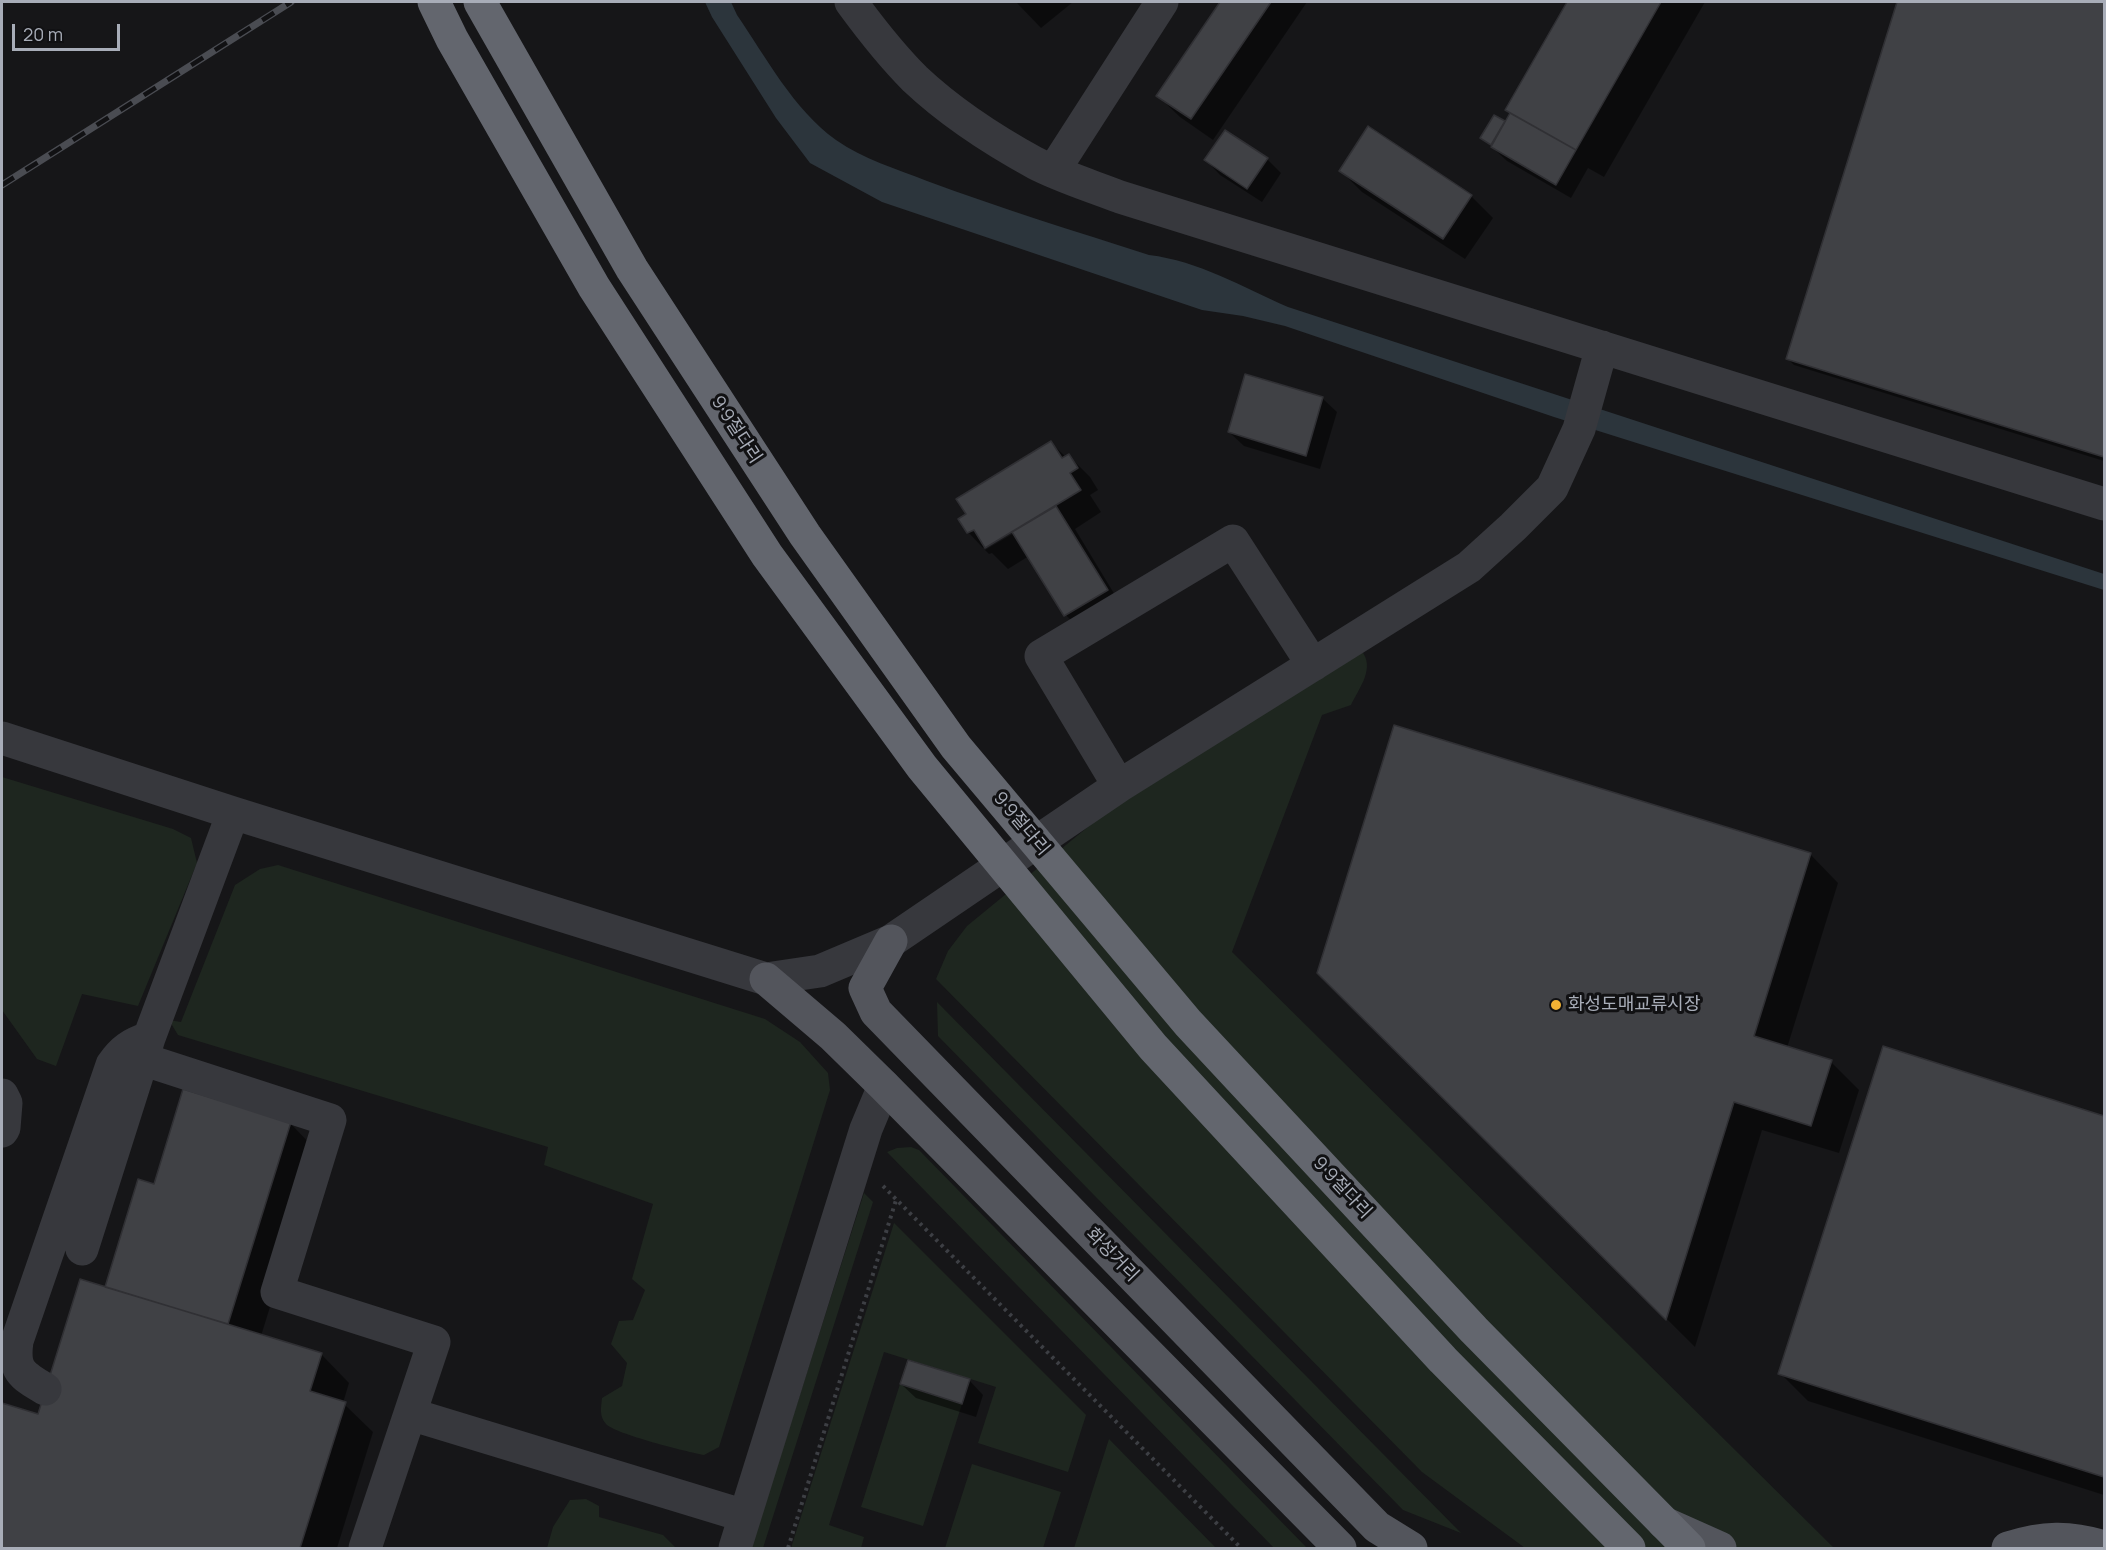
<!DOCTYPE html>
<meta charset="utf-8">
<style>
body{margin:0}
#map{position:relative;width:2106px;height:1550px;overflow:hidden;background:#161618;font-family:Manrope,sans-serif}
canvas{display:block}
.frame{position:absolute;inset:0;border:3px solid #a8adb8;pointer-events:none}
.scale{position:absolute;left:12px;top:24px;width:108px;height:27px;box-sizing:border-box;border:3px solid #a8adb8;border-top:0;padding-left:8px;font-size:18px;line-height:21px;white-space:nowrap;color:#a8adb8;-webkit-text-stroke:4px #111113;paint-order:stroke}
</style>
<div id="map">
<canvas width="2106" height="1550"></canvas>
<div class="frame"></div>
<div class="scale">20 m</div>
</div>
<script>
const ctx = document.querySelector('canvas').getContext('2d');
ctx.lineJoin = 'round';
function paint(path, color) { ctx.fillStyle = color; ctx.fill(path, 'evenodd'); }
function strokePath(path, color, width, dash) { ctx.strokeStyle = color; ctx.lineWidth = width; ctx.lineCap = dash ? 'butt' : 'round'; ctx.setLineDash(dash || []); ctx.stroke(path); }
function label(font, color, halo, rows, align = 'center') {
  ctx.font = font + ' Manrope,"Noto Sans KR",sans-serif'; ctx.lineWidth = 6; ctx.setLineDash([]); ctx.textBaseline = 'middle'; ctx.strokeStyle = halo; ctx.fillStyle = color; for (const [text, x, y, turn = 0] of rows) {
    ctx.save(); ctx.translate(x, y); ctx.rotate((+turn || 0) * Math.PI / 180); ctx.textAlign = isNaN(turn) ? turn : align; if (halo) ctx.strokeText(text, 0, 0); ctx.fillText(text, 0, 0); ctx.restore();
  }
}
const green = new Path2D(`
 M 1361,650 C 1376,668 1359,688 1351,705 L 1322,715 L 1232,952 L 1834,1548 L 1525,1548 L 1422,1472 L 936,979 L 948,951 L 967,926 L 1105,813 Z
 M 2,777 L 173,829 L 191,838 L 197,863 L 138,1006 L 82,994 L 56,1066 L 37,1059 L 2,1010 Z
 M 278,865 L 765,1019 L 800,1042 L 828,1073 L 830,1090 L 719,1447 L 704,1455 C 688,1452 615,1434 606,1424 C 599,1416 601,1408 602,1398 L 622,1386 L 627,1363 L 611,1344 L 619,1321 L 633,1320 L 645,1290 L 632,1279 L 653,1204 L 544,1165 L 548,1147 L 178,1035 L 169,1020 L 181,1022 L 235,885 L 260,869 Z
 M 937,1002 L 1461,1533 L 1403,1510 L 938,1036 Z
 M 911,1147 L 919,1150 L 1307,1548 L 1274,1548 L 887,1152 L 897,1148 Z
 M 864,1193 L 873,1202 L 763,1548 L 751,1548 Z
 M 894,1223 L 1086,1415 L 1068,1472 L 978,1443 L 996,1387 L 884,1352 L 829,1525 L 864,1537 L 861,1548 L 791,1548 Z
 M 900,1384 L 962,1404 L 923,1526 L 861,1507 Z
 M 1109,1439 L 1216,1548 L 1074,1548 Z
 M 972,1464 L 1061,1492 L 1043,1548 L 945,1548 Z
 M 586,1499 L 599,1506 L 599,1517 L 663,1535 L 676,1548 L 547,1548 L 553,1527 L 570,1500 Z`);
const water = new Path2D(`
 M 705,2 L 731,2 L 737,15 C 766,57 793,109 836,140 C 863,159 897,169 927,181 C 1000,208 1074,231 1149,255 C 1199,261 1242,287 1288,307 L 2104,574 L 2104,590 L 1554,417 L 1285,326 L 1243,316 L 1202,310 L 882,202 L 810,163 L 776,118 L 712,17 Z`);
const shadow = new Path2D(`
 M 1016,2 L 1073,2 L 1041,28 Z
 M 1222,2 L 1307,2 L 1213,140 L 1180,117 L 1158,96 Z
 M 1569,2 L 1705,2 L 1604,177 L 1588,168 L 1571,198 L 1507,161 L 1482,138 L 1494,117 L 1506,123 L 1511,114 L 1507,109 Z
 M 1899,2 L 2104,2 L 2104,461 L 1794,365 L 1788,359 Z
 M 1267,159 L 1281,173 L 1262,202 L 1220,175 L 1206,160 Z
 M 1341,171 L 1471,196 L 1493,218 L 1465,259 L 1362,192 Z
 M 1322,398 L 1337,412 L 1320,469 L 1244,446 L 1229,432 Z
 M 1051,443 L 1066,457 L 1069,456 L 1090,477 L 1098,490 L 1090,495 L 1101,512 L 1075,529 L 1121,605 L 1080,630 L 1066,615 L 1029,556 L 1008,569 L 992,553 L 989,554 L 985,550 L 1014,533 L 1014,529 L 983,548 L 968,532 Z
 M 1810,854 L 1838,883 L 1787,1048 L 1831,1062 L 1859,1090 L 1839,1153 L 1762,1130 L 1695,1347 L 1319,973 Z
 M 1884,1048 L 2104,1118 L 2104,1495 L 1808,1401 L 1780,1373 Z
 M 290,1123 L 318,1152 L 261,1336 L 321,1354 L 349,1383 L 343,1403 L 373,1432 L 337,1548 L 2,1548 L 2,1405 L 39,1416 L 106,1289 L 155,1186 Z
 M 969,1380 L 983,1395 L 976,1417 L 916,1398 L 901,1384 Z`);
const building = new Path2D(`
 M 1220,2 L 1271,2 L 1191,119 L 1156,96 Z
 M 1567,2 L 1661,2 L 1576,150 L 1505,110 Z
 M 1897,2 L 2104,2 L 2104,457 L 1786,359 Z
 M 1510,113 L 1576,150 L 1556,185 L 1491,147 Z
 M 1494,115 L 1505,121 L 1491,145 L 1480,138 Z
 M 1368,126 L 1472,195 L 1443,239 L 1339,171 Z
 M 1225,130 L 1268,158 L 1247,189 L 1204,160 Z
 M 1245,374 L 1323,397 L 1306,456 L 1228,432 Z
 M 1051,441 L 1062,458 L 1069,454 L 1078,468 L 1070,473 L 1081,490 L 985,548 L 974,530 L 967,533 L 958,519 L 966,514 L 956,499 Z
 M 1056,506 L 1108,590 L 1064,616 L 1012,532 Z
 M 1394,725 L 1811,853 L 1754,1036 L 1832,1060 L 1811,1126 L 1734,1102 L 1666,1320 L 1317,973 Z
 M 1883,1046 L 2104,1116 L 2104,1477 L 1778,1374 Z
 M 183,1089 L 291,1122 L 228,1324 L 105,1287 L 138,1179 L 154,1184 Z
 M 80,1279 L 322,1353 L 310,1391 L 346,1402 L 300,1548 L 2,1548 L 2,1403 L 38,1414 Z
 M 908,1360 L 970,1379 L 962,1404 L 900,1384 Z`);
const path = new Path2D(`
 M 883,1186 L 1241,1548
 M 788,1548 L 896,1200`);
const minor = new Path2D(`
 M 851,2 C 870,28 892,56 915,79 C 950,112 993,140 1035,163 C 1062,177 1092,186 1120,197 L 2104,504
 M 1054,170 L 1162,2
 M 2,738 L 233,813 L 766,979 L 820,971 L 891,941 L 1119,786 L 1469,567 L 1513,527 L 1552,488 L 1579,429 L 1602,347
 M 1119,786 L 1041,656 L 1233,541 L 1313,665
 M 142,1059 L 330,1120 L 277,1292 L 434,1342 L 365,1548
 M 2,1095 L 6,1103 L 4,1128 L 2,1131
 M 82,1249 L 149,1038 L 233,813
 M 45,1389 C 21,1375 13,1370 17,1341 L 112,1065 C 122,1050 131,1044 149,1038
 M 410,1414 L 745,1516
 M 735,1548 L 866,1129 L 884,1086`);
const major = new Path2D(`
 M 891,941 L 865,988 L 876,1012 L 1377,1527 L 1411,1548
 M 766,979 L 833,1036 L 884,1086 L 1340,1548
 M 1664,1523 L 1720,1548
 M 2008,1548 C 2043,1537 2069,1536 2104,1547`);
const rail = new Path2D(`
 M 2,185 L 291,2`);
const highwayBridge = new Path2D(`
 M 434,2 L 452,39 L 594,287 L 767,555 L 922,767 L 1153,1047 L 1443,1360 L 1629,1548
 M 480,2 L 632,269 L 805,535 L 956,747 L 1188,1023 L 1474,1330 L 1689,1548`);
const markers = [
 [1556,1005,6,"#f2b134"]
];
const streetNames = [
 ["9·9절다리",736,430,57],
 ["9·9절다리",1021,824,50],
 ["9·9절다리",1342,1188,47],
 ["화성거리",1112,1255,46]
];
const poiNames = [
 ["화성도매교류시장",1568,1005]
];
paint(green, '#1e261f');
paint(water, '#2c353c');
paint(shadow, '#0007');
paint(building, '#404145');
strokePath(building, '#303034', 1.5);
strokePath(path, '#3d3f44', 4, [3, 4.5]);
strokePath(minor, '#37383d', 33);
strokePath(major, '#53555c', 33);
strokePath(rail, '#4a4c52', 7);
strokePath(rail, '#111113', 4.5, [14]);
strokePath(highwayBridge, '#63666e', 33);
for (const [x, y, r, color] of markers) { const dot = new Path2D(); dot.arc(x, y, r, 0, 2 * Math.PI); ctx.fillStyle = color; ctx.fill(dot); strokePath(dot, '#111113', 2); }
label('18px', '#a8adb8', '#111113', streetNames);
label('18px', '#a8adb8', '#111113', poiNames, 'left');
</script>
